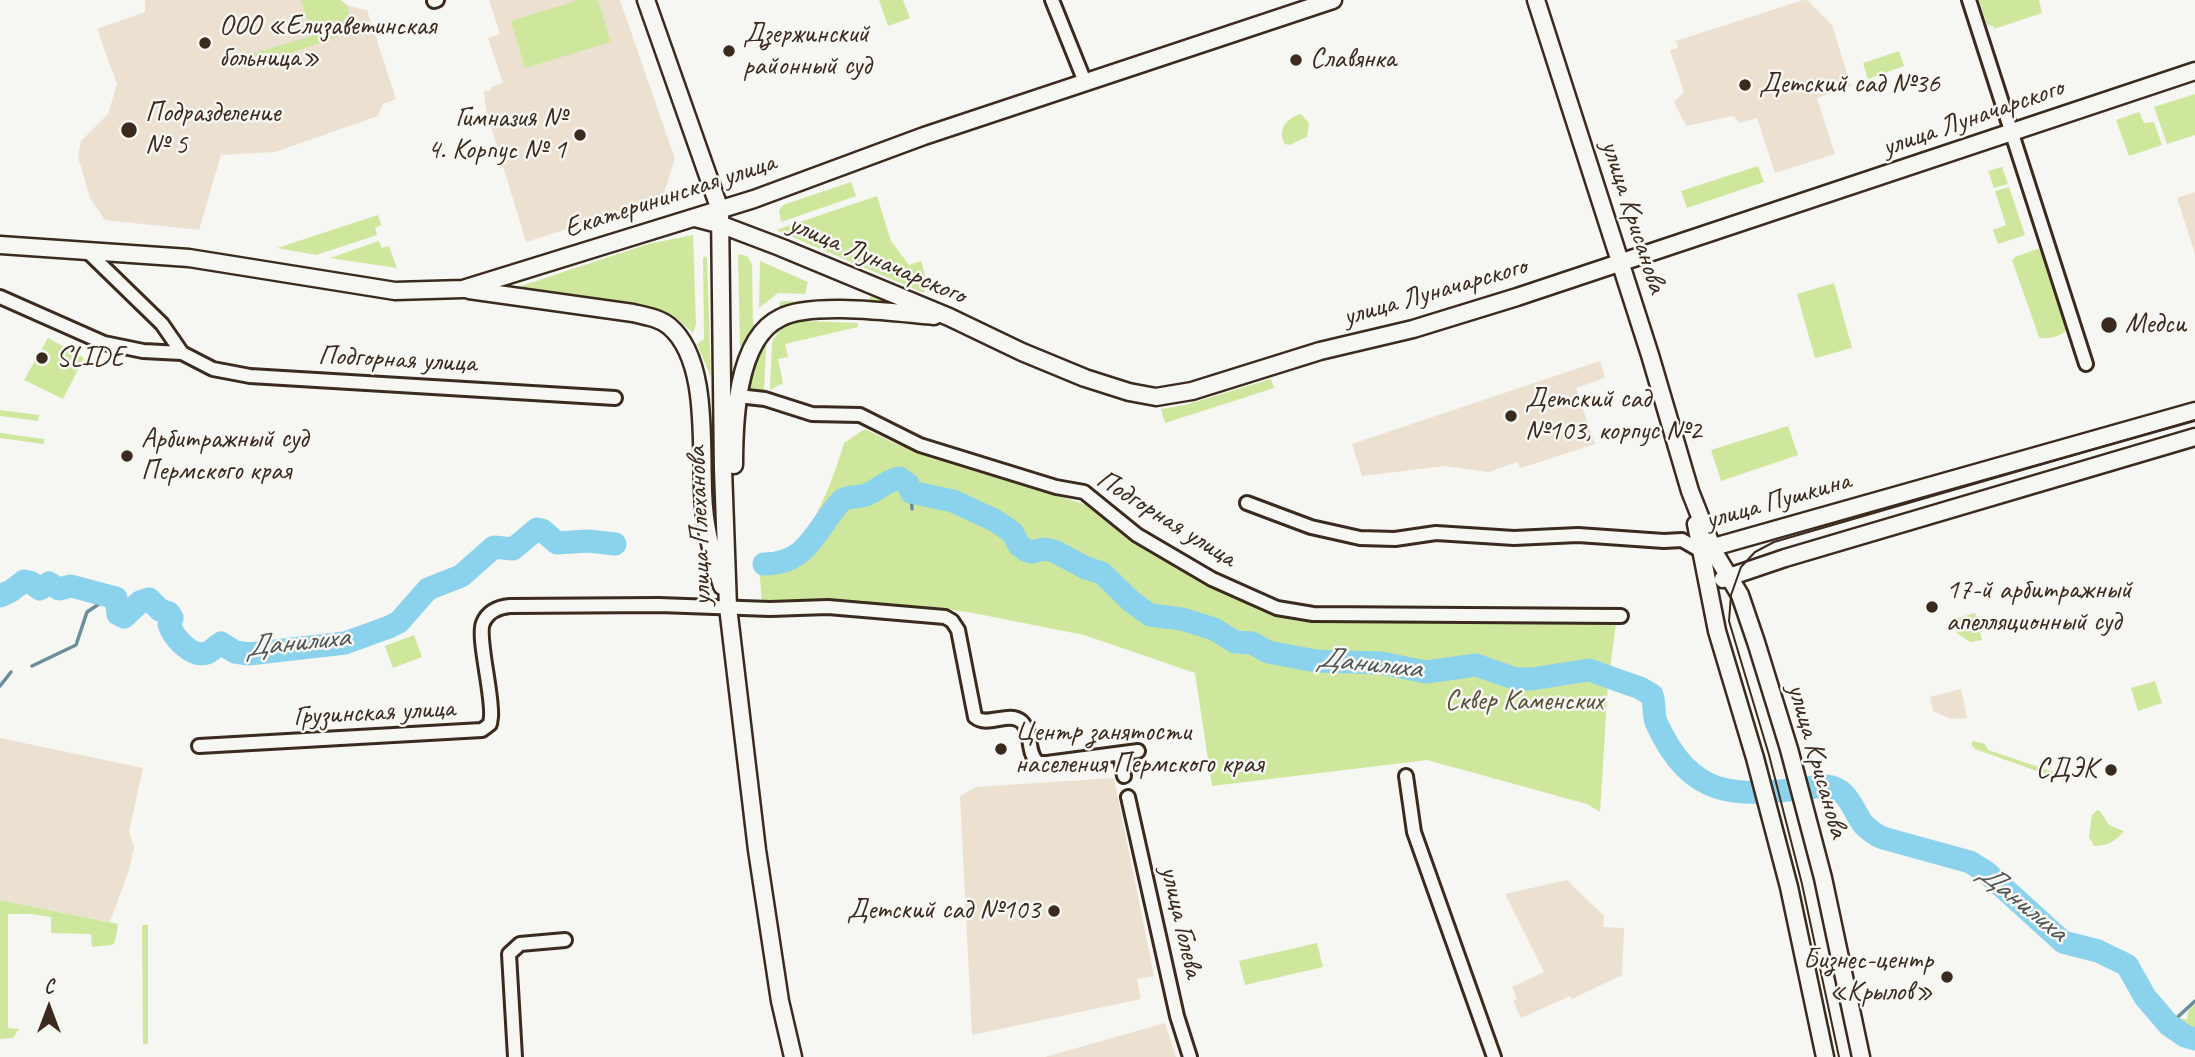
<!DOCTYPE html>
<meta charset="utf-8">
<style>
body{margin:0}
#map{position:relative;width:2195px;height:1057px;overflow:hidden;background:#f6f6f2;font-family:Caveat,sans-serif}
canvas{display:block}
.north{position:absolute;left:14px;top:973px;width:70px;height:70px;-webkit-text-stroke:5px #f6f6f2;paint-order:stroke;rotate:0deg;font-size:19px;font-weight:700;line-height:28px;text-align:center;color:#3b2a1e}
.north::after{content:'';display:block;margin:auto;width:24px;height:32px;background:#3b2a1e;clip-path:polygon(50% 0,100% 100%,50% 72%,0 100%)}
</style>
<div id="map">
<canvas width="2195" height="1057"></canvas>
<div class="north">С</div>
</div>
<script>
const ctx = document.querySelector('canvas').getContext('2d');
ctx.lineJoin = 'round';
function paint(path, color) { ctx.fillStyle = color; ctx.fill(path, 'evenodd'); }
function strokePath(path, color, width, dash) { ctx.strokeStyle = color; ctx.lineWidth = width; ctx.lineCap = dash ? 'butt' : 'round'; ctx.setLineDash(dash || []); ctx.stroke(path); }
function label(font, color, halo, rows, align = 'center') {
  ctx.font = font + ' Caveat,sans-serif'; ctx.lineWidth = 5; ctx.setLineDash([]); ctx.textBaseline = 'middle'; ctx.strokeStyle = halo; ctx.fillStyle = color; for (const [text, x, y, turn = 0] of rows) {
    ctx.save(); ctx.translate(x, y); ctx.rotate((+turn || 0) * Math.PI / 180); ctx.textAlign = isNaN(turn) ? turn : align; if (halo) ctx.strokeText(text, 0, 0); ctx.fillText(text, 0, 0); ctx.restore();
  }
}
const built = new Path2D(`
 M 145,0 L 341,0 L 348,6 L 367,10 L 396,99 L 383,104 L 378,116 L 275,152 L 221,155 L 199,230 L 105,220 L 90,198 L 78,157 L 81,141 L 108,114 L 117,84 L 97,29 L 145,12 Z
 M 489,0 L 620,0 L 675,159 L 662,199 L 526,242 L 486,110 L 484,92 L 491,90 L 491,87 L 503,83 L 488,38 L 500,34 Z
 M 1803,0 L 1807,0 L 1832,25 L 1851,86 L 1817,98 L 1835,154 L 1775,173 L 1757,118 L 1740,123 L 1733,116 L 1686,126 L 1674,102 L 1684,92 L 1670,50 L 1678,48 L 1676,41 Z
 M 2195,192 L 2195,254 L 2177,198 Z
 M 1600,361 L 1605,378 L 1576,388 L 1595,444 L 1521,468 L 1517,462 L 1489,472 L 1444,466 L 1362,476 L 1352,444 Z
 M 1961,689 L 1967,718 L 1951,719 L 1933,711 L 1930,697 Z
 M 0,738 L 143,768 L 129,831 L 134,847 L 129,870 L 110,922 L 0,900 Z
 M 1114,778 L 1154,976 L 1137,979 L 1141,999 L 972,1035 L 960,796 L 976,787 Z
 M 1567,880 L 1604,916 L 1603,927 L 1624,928 L 1622,975 L 1572,999 L 1570,996 L 1521,1018 L 1513,1001 L 1517,999 L 1512,987 L 1544,972 L 1505,894 Z
 M 1165,1023 L 1176,1057 L 1045,1057 Z`);
const green = new Path2D(`
 M 301,0 L 340,0 L 348,6 L 349,33 L 252,66 L 248,55 L 312,36 Z
 M 579,0 L 598,0 L 611,42 L 525,68 L 511,21 Z
 M 879,0 L 903,0 L 910,18 L 888,26 Z
 M 1979,0 L 2039,0 L 2042,13 L 1994,29 L 1993,26 L 1987,25 Z
 M 1899,51 L 1904,66 L 1868,79 L 1863,63 Z
 M 2195,94 L 2195,135 L 2167,144 L 2154,107 Z
 M 2139,112 L 2144,123 L 2154,122 L 2162,145 L 2129,156 L 2116,120 Z
 M 1301,114 L 1309,123 L 1307,137 L 1289,145 L 1285,144 C 1277,130 1286,118 1301,114 Z
 M 1758,166 L 1764,182 L 1687,208 L 1681,191 Z
 M 2002,167 L 2008,184 L 1994,188 L 1988,171 Z
 M 851,182 L 856,196 L 781,222 L 779,210 L 783,205 Z
 M 2009,187 L 2025,235 L 1998,244 L 1993,230 L 2006,225 L 1995,191 Z
 M 877,196 L 891,241 L 909,265 L 921,261 L 925,275 L 924,293 L 776,230 Z
 M 378,215 L 381,225 L 375,228 L 377,235 L 316,255 L 277,248 Z
 M 693,235 L 696,324 L 693,333 L 673,315 L 651,307 L 506,291 L 648,244 Z
 M 379,241 L 382,248 L 389,246 L 397,268 L 330,258 Z
 M 2037,249 L 2042,250 L 2069,326 C 2066,335 2047,341 2039,337 L 2012,260 L 2015,257 Z
 M 738,254 L 747,256 L 752,264 L 753,322 L 756,329 L 740,347 Z
 M 705,256 L 707,258 L 711,377 L 697,344 L 704,339 L 703,258 Z
 M 760,261 L 808,282 L 805,294 L 778,293 L 759,308 Z
 M 1834,283 L 1852,348 L 1815,358 L 1797,294 Z
 M 871,296 L 902,308 L 779,310 L 780,302 L 784,301 L 867,304 Z
 M 805,321 L 858,323 L 858,327 L 785,344 L 788,357 L 778,359 L 783,383 L 770,390 L 772,343 C 778,328 790,322 805,321 Z
 M 764,337 L 766,345 L 764,391 L 754,391 L 749,387 L 748,378 Z
 M 48,338 L 84,358 L 63,399 L 24,380 Z
 M 1271,379 L 1274,388 L 1165,423 L 1161,409 L 1185,405 Z
 M 0,410 L 39,415 L 38,421 L 0,416 Z
 M 1788,426 L 1798,455 L 1721,481 L 1711,450 Z
 M 865,429 L 896,444 L 1096,508 L 1100,516 L 1104,515 C 1159,559 1238,609 1309,619 L 1616,623 L 1608,683 L 1600,812 L 1587,804 L 1427,760 L 1212,786 L 1195,673 L 1084,635 L 968,612 L 923,606 L 762,602 L 759,567 L 785,564 C 813,528 831,487 844,443 Z
 M 0,433 L 44,439 L 44,444 L 0,438 Z
 M 1975,613 L 1982,640 L 1970,642 L 1957,633 L 1951,620 Z
 M 414,635 L 422,657 L 393,668 L 385,646 Z
 M 2155,681 L 2162,703 L 2138,711 L 2131,688 Z
 M 1973,741 L 1985,744 L 1988,750 L 2072,778 L 2071,780 L 2067,782 L 1975,749 L 1971,744 Z
 M 2097,810 L 2100,811 L 2109,825 L 2124,831 C 2116,841 2108,846 2094,846 L 2089,837 L 2092,815 Z
 M 0,900 L 118,924 L 115,942 L 112,945 L 92,947 L 91,934 L 51,933 L 51,917 L 31,914 L 8,914 L 8,1028 L 19,1029 L 13,1038 L 0,1039 Z
 M 142,925 L 148,925 L 148,1044 L 143,1044 Z
 M 1317,943 L 1323,967 L 1245,985 L 1239,961 Z
 M 2195,1004 L 2195,1037 L 2180,1032 L 2174,1026 L 2181,1018 L 2187,1020 L 2188,1011 Z`);
const stream = new Path2D(`
 M 911,492 L 912,509
 M 32,666 L 76,645 L 87,612 L 102,602 L 107,596
 M 0,686 L 11,672
 M 2169,1025 L 2195,1001`);
const river = new Path2D(`
 M 764,564 C 809,564 816,528 842,500 C 851,495 858,498 866,495 C 878,490 886,481 899,478 L 908,484 L 911,492 L 953,501 L 994,520 L 1012,532 L 1019,545 L 1027,551 L 1032,552 L 1044,549 L 1054,551 L 1086,568 L 1102,573 L 1132,602 L 1150,615 L 1182,619 L 1214,629 L 1235,642 L 1252,643 L 1268,652 L 1316,661 L 1381,663 L 1426,672 L 1476,665 L 1516,679 L 1531,679 L 1589,670 L 1640,688 L 1652,695 C 1655,704 1653,713 1656,722 C 1695,809 1746,794 1826,786 C 1849,788 1852,810 1864,825 C 1870,831 1876,835 1883,838 L 1970,862 L 1986,872 L 2063,942 L 2098,951 L 2127,965 L 2145,997 L 2169,1025 L 2185,1036 L 2195,1039
 M 0,596 L 11,591 L 24,581 L 30,582 L 40,589 L 49,583 L 59,589 L 71,586 L 116,598 L 118,614 L 124,617 L 140,602 L 149,599 L 160,610 L 169,613 L 172,618 L 169,624 C 173,637 191,658 207,653 C 212,651 216,646 221,643 L 235,652 L 249,654 L 345,643 L 389,627 L 399,622 L 428,589 L 461,576 L 494,547 L 513,549 L 537,529 L 542,530 L 557,543 L 588,541 L 615,544`);
const minor = new Path2D(`
 M 1052,0 L 1085,82
 M 1969,0 L 2086,364
 M 434,1 L 437,0
 M 88,252 L 162,324 L 182,353 L 213,369 L 250,376 L 615,398
 M 0,297 L 104,343 L 143,351 L 182,353
 M 738,396 L 765,399 L 812,414 L 860,415 L 920,445 L 1056,487 L 1084,492 L 1137,535 L 1212,579 L 1277,608 L 1313,614 L 1621,616
 M 1247,503 L 1311,527 L 1360,538 L 1395,539 L 1436,533 L 1514,538 L 1578,535 L 1664,541 L 1682,540 L 1701,551
 M 199,746 L 482,730 L 490,724 L 491,717 C 493,695 477,637 483,623 C 488,611 499,607 510,606 L 659,605 L 770,609 L 828,607 L 945,617 L 952,621 L 958,630 L 975,717 C 988,728 1009,710 1022,722 C 1033,733 1026,752 1038,763 L 1047,763 L 1138,751
 M 1120,754 L 1124,776
 M 1406,776 L 1414,832 L 1494,1057
 M 1128,797 L 1177,1016 L 1190,1057
 M 515,1057 L 509,954 L 520,944 L 565,940`);
const major = new Path2D(`
 M 646,0 L 720,210 L 723,469 L 728,607 L 757,850 L 780,1001 L 793,1057
 M 1536,0 L 1650,355 L 1690,491 L 1714,552 L 1740,595 L 1756,642 L 1789,749 L 1823,878 L 1861,1057
 M 695,218 L 722,225 L 780,247 L 949,317 L 1022,352 L 1085,378 L 1129,392 L 1156,397 L 1192,391 L 1320,351 L 1413,329 L 1517,297 L 2195,71
 M 0,245 L 189,258 L 395,291 L 463,289 L 754,199 L 924,136 L 1333,0
 M 469,290 L 633,313 C 646,316 659,318 669,326 C 712,362 699,457 704,507 C 706,534 714,560 722,586
 M 734,465 C 734,423 736,339 780,318 C 812,301 897,313 934,316
 M 1696,524 L 1717,631 L 1755,758 L 1789,887 L 1825,1057
 M 1703,550 L 2195,411
 M 1723,579 L 1785,558 L 2195,437`);
const tram = new Path2D(`
 M 1839,1057 L 1802,884 L 1769,755 L 1729,621 L 1731,595 L 1741,567 L 1755,552 L 1774,542 L 2195,420`);
const markers = [
 [205,43,7,"#3b2a1e"],
 [729,51,7,"#3b2a1e"],
 [1296,60,7,"#3b2a1e"],
 [1745,85,7,"#3b2a1e"],
 [129,130,9,"#3b2a1e"],
 [580,135,7,"#3b2a1e"],
 [2109,325,9,"#3b2a1e"],
 [42,358,7,"#3b2a1e"],
 [1511,416,7,"#3b2a1e"],
 [127,456,7,"#3b2a1e"],
 [1932,607,7,"#3b2a1e"],
 [1001,749,7,"#3b2a1e"],
 [2111,770,7,"#3b2a1e"],
 [1054,911,7,"#3b2a1e"],
 [1947,977,7,"#3b2a1e"]
];
const poiNames = [
 ["ООО «Елизаветинская",219,27],
 ["больница»",219,59],
 ["Дзержинский",743,35],
 ["районный суд",743,67],
 ["Славянка",1310,60],
 ["Детский сад №36",1759,85],
 ["Подразделение",145,114],
 ["№ 5",145,146],
 ["Гимназия №",566,119,"right"],
 ["4. Корпус № 1",566,151,"right"],
 ["Медси",2125,325],
 ["SLIDE",56,358],
 ["Детский сад",1525,400],
 ["№103, корпус №2",1525,432],
 ["Арбитражный суд",141,440],
 ["Пермского края",141,472],
 ["17-й арбитражный",1946,591],
 ["апелляционный суд",1946,623],
 ["Центр занятости",1015,733],
 ["населения Пермского края",1015,765],
 ["СДЭК",2097,770,"right"],
 ["Детский сад №103",1040,911,"right"],
 ["Бизнес-центр",1933,961,"right"],
 ["«Крылов»",1933,993,"right"]
];
const streetNames = [
 ["улица Луначарского",1973,118,-19],
 ["Екатерининская улица",670,196,-18],
 ["улица Крисанова",1633,217,72],
 ["улица Луначарского",877,260,23],
 ["улица Луначарского",1435,292,-16],
 ["Подгорная улица",397,360,3],
 ["улица Пушкина",1778,501,-16],
 ["Подгорная улица",1166,519,32],
 ["улица Плеханова",700,526,-92],
 ["Грузинская улица",374,713,-3],
 ["улица Крисанова",1817,761,74],
 ["улица Голева",1181,922,77]
];
const parkNames = [
 ["Сквер Каменских",1524,702]
];
const waterNames = [
 ["Данилиха",297,643,-6],
 ["Данилиха",1369,664,6],
 ["Данилиха",2022,903,39]
];
paint(built, '#ece0d1');
paint(green, '#cfe79c');
strokePath(stream, '#6b8f9a', 3.5);
strokePath(river, '#8bd2ec', 23);
strokePath(minor, '#3b2a1e', 18);
strokePath(major, '#3b2a1e', 21);
strokePath(minor, '#f6f6f2', 12);
strokePath(major, '#f6f6f2', 16);
strokePath(tram, '#3b2a1e', 2);
for (const [x, y, r, color] of markers) { const dot = new Path2D(); dot.arc(x, y, r, 0, 2 * Math.PI); ctx.fillStyle = color; ctx.fill(dot); strokePath(dot, '#f6f6f2', 2.5); }
label('28px', '#3b2a1e', '#f6f6f2', poiNames, 'left');
label('28px', '#3b2a1e', '#f6f6f2', streetNames);
label('28px', '#595037', '#f6f6f2', parkNames);
label('italic 30px', '#4f5452', '#f6f6f2', waterNames);
</script>
